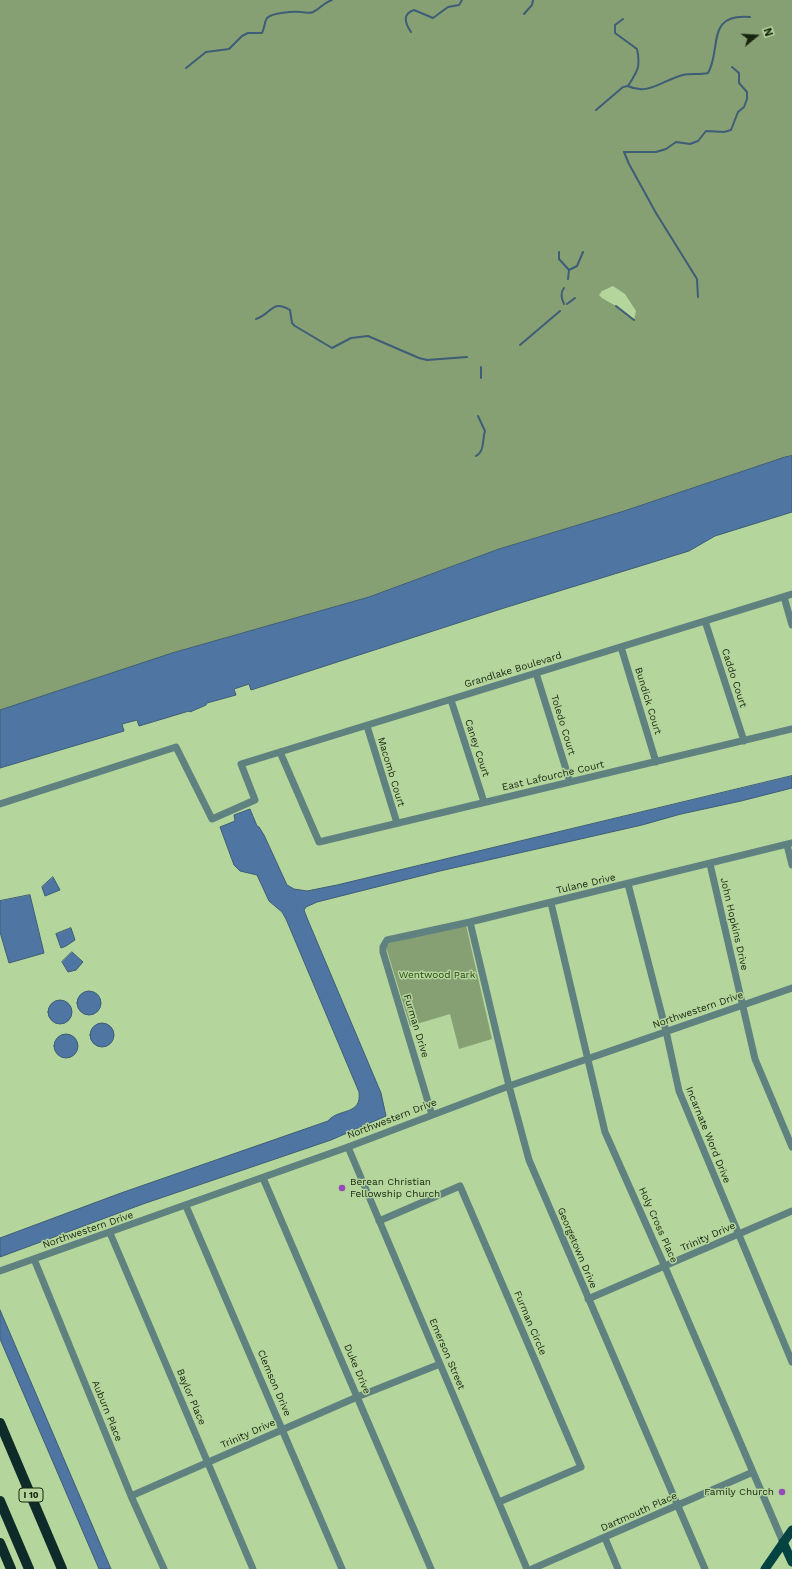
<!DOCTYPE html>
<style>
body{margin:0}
#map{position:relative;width:792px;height:1569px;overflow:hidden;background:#b4d59c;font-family:"Work Sans",sans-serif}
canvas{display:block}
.north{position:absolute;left:736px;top:16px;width:40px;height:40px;-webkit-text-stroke:3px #b4d59c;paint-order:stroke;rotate:72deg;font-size:11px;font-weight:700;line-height:16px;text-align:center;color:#18240f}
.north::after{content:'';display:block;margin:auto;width:14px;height:18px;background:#18240f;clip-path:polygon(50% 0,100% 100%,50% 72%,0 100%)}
</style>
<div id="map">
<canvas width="792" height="1569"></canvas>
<div class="north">N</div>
</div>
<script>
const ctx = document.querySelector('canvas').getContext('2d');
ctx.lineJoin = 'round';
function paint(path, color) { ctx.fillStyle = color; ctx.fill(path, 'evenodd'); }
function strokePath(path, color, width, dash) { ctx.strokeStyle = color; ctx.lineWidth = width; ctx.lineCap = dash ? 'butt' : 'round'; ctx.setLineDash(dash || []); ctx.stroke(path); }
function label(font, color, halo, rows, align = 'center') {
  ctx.font = font + ' "Work Sans",sans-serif'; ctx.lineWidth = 3; ctx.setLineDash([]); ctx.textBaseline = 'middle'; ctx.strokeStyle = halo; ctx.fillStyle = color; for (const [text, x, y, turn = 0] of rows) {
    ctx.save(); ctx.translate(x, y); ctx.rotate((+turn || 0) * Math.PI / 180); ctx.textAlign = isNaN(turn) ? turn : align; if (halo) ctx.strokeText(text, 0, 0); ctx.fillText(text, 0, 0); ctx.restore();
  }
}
const green = new Path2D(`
 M 0,0 L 792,0 L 792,456 L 785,457 L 624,511 L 499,549 L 369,597 L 172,653 L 0,710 ZM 613,286 L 625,294 L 636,311 L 634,320 L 616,306 L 602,298 L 599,295 L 602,291 Z
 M 466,925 L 492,1039 L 459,1049 L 450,1014 L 410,1026 L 386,947 L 390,943 Z`);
const water = new Path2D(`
 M 792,456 L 792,512 L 715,536 L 689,551 L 504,608 L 251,690 L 249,684 L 234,689 L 236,695 L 207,703 L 206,705 L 190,712 L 189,711 L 139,726 L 137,720 L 122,724 L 124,731 L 0,768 L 0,710 L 172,653 L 369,597 L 499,549 L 624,511 L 785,457 Z
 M 792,776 L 792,788 L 741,801 L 681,814 L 642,825 L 440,871 L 317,902 L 306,907 L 304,910 L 307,918 L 381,1093 L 386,1116 L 331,1140 L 143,1204 L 0,1257 L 0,1238 L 121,1193 L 328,1121 C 338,1108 362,1116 359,1092 L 286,919 L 282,912 L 269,901 L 257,875 L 240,871 L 234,865 L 220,827 L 235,821 L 234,815 L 250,809 L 257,826 L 259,827 L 264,835 L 287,885 L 294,889 L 307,891 L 337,885 Z
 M 53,877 L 60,890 L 45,896 L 42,887 Z
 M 30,895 L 44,953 L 9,963 L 0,932 L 0,901 Z
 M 71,928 L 75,940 L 66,946 L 61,948 L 56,934 Z
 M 72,952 L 83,962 L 76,970 L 68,972 L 62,962 Z
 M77 1003a12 12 0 1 1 24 0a12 12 0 1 1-24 0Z
 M48 1012a12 12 0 1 1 24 0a12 12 0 1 1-24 0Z
 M90 1035a12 12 0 1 1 24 0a12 12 0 1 1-24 0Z
 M54 1046a12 12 0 1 1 24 0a12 12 0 1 1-24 0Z
 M 0,1310 L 111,1569 L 99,1569 L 0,1339 Z`);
const stream = new Path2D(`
 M 524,14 L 532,5 L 533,0
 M 411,32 C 405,23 402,14 414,10 L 433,18 L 448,7 L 459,5 L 462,0
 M 186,68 L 206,52 L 229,49 L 242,36 L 248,33 L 262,33 C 265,28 264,22 267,18 C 272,13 293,11 301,12 C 305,12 309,14 313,12 C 320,9 323,3 332,0
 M 628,86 C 648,96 663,80 683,75 C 691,73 699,75 708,73 C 722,49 705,13 750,17
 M 596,110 L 623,87 L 628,86 C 637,72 641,67 637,49 L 615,33 L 615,25 L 623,19
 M 559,252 L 559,259 L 569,270 L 568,279
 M 569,270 L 577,266 L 583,252
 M 698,297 L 697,279 L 656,213 L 629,164 L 624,152 L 656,152 L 666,149 L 676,142 L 690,144 L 698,141 L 706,131 L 724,132 L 731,130 L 738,112 L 744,107 L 747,99 L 747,92 L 739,83 L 739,73 L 732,67
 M 564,304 C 561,298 560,293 564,288
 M 567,304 L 575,298
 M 616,306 L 634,320
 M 256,319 C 272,314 271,299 290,310 L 292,323 L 295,326 L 332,348 L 351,338 L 368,336 L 419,358 L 427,360 L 467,357
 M 520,345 L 560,311
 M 481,367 L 481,378
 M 476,456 C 485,451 482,440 485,431 L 478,416`);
const minor = new Path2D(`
 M 784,597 L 792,625
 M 705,621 L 744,741
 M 621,647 L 656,762
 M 536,673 L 570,782
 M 451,700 L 484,802
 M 367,726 L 397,823
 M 280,752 L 319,842 L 792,729
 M 0,804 L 176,747 L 212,819 L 255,800 L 241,764 L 792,594
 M 787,845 L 792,865
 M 710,864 L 755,1059 L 792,1147
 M 628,884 L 666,1031 L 679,1091 L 792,1362
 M 551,903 L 605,1132 L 665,1267 L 783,1542
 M 470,922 L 509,1086 L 529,1160 L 705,1569
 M 432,1115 L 383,952 L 383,947 L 387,940 L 470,922 L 792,843
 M 348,1147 L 527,1569
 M 263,1178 L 431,1569
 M 186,1206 L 342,1569
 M 379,1221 L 460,1186 L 581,1467 L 499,1502
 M 110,1233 L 253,1569
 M 34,1259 L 131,1496 L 164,1569
 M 0,1271 L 348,1147 L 509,1086 L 792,988
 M 588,1299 L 792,1211
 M 131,1496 L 357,1397 L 440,1364
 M 605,1538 L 618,1569
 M 532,1569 L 753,1472`);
const major = new Path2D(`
 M 783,1542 L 792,1562
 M 765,1569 L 792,1530`);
const highway = new Path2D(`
 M 0,1423 L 62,1569
 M 0,1501 L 29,1569
 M 0,1543 L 11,1569`);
const markers = [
 [342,1188,4,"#9549bb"],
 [782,1492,4,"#9549bb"]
];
const shields = [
 [31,1495,24]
];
const shieldNames = [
 ["I 10",31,1495]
];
const streetNames = [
 ["Grandlake Boulevard",513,670,-17],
 ["Caddo Court",734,678,72],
 ["Bundick Court",648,701,73],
 ["Toledo Court",563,725,73],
 ["Caney Court",477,748,72],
 ["Macomb Court",391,772,73],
 ["East Lafourche Court",553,776,-13],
 ["Tulane Drive",586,884,-13],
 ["John Hopkins Drive",734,924,77],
 ["Northwestern Drive",698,1010,-19],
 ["Furman Drive",416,1026,73],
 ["Northwestern Drive",392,1119,-21],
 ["Incarnate Word Drive",708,1135,68],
 ["Holy Cross Place",658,1225,66],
 ["Northwestern Drive",88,1230,-19],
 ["Trinity Drive",708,1237,-24],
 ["Georgetown Drive",577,1248,67],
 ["Furman Circle",530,1323,67],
 ["Emerson Street",447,1354,67],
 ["Duke Drive",357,1369,67],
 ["Clemson Drive",274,1383,67],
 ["Baylor Place",191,1397,67],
 ["Auburn Place",107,1411,68],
 ["Trinity Drive",248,1434,-24],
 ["Dartmouth Place",639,1512,-24]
];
const parkNames = [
 ["Wentwood Park",437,975]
];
const poiNames = [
 ["Berean Christian",350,1182],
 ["Fellowship Church",350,1194],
 ["Family Church",774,1492,"right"]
];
paint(green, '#86a074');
paint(water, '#4f76a2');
strokePath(water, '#3e5d76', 1);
strokePath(stream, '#3e5d76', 2);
strokePath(minor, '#5f817f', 7);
strokePath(major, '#054342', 9);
strokePath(highway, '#0e2a29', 10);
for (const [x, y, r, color] of markers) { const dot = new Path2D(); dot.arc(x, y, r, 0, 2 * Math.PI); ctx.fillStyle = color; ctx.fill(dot); strokePath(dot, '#b4d59c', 1.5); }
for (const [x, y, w] of shields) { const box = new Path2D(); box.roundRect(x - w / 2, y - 7, w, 14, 3); ctx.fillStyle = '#b4d59c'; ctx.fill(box); strokePath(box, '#18240f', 1); }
label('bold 9px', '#18240f', null, shieldNames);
label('10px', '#18240f', '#b4d59c', streetNames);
label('10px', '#2b480f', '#b4d59c', parkNames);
label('10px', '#18240f', '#b4d59c', poiNames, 'left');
</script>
